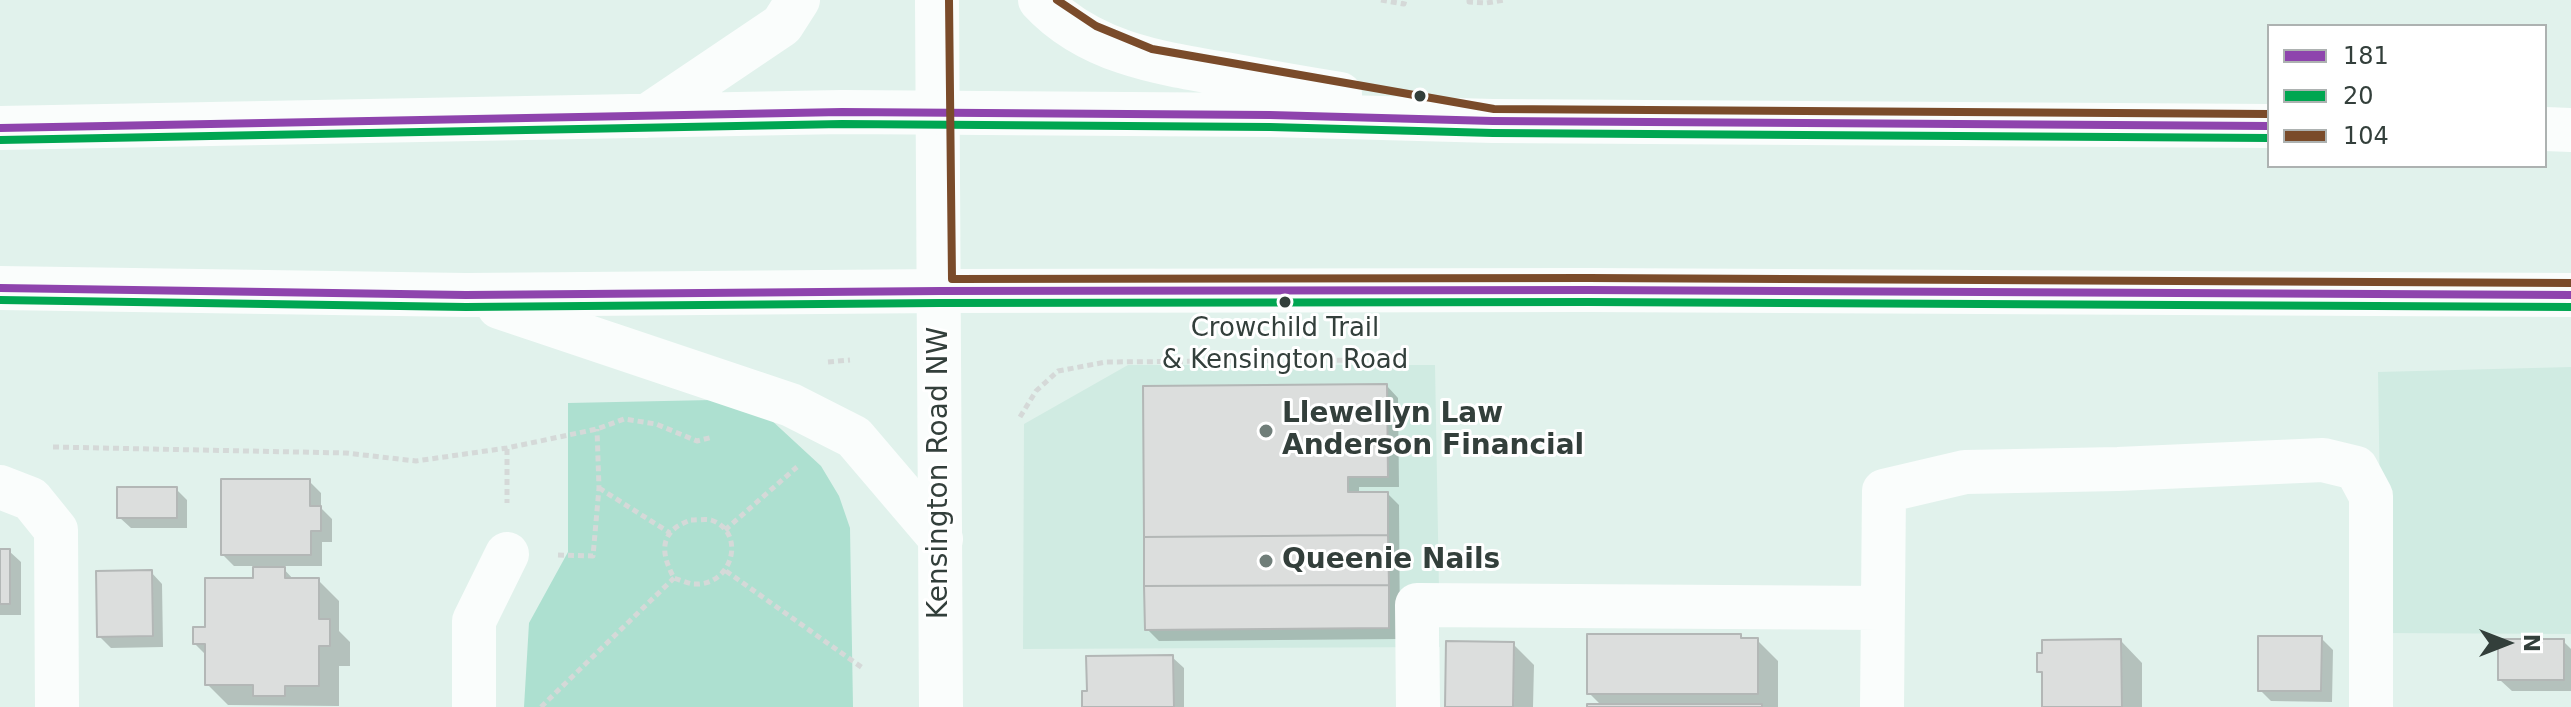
<!DOCTYPE html>
<style>
body{margin:0}
#map{position:relative;width:2571px;height:707px;overflow:hidden;background:#e1f2ec;font-family:"DejaVu Sans",sans-serif}
canvas{display:block}
.legend{position:absolute;left:2267px;top:24px;width:280px;height:144px;box-sizing:border-box;background:#fff;border:2px solid #adb2b1;margin:0;padding:10px 14px;list-style:none;font-size:24px;color:#333f3b}
.legend li{display:flex;align-items:center;gap:16px;height:40px}
.legend b{width:40px;border:2px solid #adb2b1}
.north{position:absolute;left:2467px;top:603px;width:80px;height:80px;-webkit-text-stroke:6px #fff;paint-order:stroke;rotate:90deg;font-size:22px;font-weight:700;line-height:32px;text-align:center;color:#333f3b}
.north::after{content:'';display:block;margin:auto;width:28px;height:36px;background:#333f3b;clip-path:polygon(50% 0,100% 100%,50% 72%,0 100%)}
</style>
<div id="map">
<canvas width="2571" height="707"></canvas>
<ul class="legend">
<li><b style="height:10px;background:#8e44ad"></b>181</li>
<li><b style="height:10px;background:#00a651"></b>20</li>
<li><b style="height:10px;background:#7a4b2a"></b>104</li>
</ul>
<div class="north">N</div>
</div>
<script>
const ctx = document.querySelector('canvas').getContext('2d');
ctx.lineJoin = 'round';
function paint(path, color) { ctx.fillStyle = color; ctx.fill(path, 'evenodd'); }
function strokePath(path, color, width, dash) { ctx.strokeStyle = color; ctx.lineWidth = width; ctx.lineCap = dash ? 'butt' : 'round'; ctx.setLineDash(dash || []); ctx.stroke(path); }
function label(font, color, halo, rows, align = 'center') {
  ctx.font = font + ' "DejaVu Sans",sans-serif'; ctx.lineWidth = 6; ctx.setLineDash([]); ctx.textBaseline = 'middle'; ctx.strokeStyle = halo; ctx.fillStyle = color; for (const [text, x, y, turn = 0] of rows) {
    ctx.save(); ctx.translate(x, y); ctx.rotate((+turn || 0) * Math.PI / 180); ctx.textAlign = isNaN(turn) ? turn : align; if (halo) ctx.strokeText(text, 0, 0); ctx.fillText(text, 0, 0); ctx.restore();
  }
}
const built = new Path2D(`
 M 1128,365 L 1435,365 L 1440,647 L 1023,649 L 1024,424 Z
 M 2571,367 L 2571,634 L 2382,633 L 2378,372 Z`);
const green = new Path2D(`
 M 712,400 L 756,406 L 821,466 L 839,496 L 850,528 L 853,707 L 524,707 L 529,623 L 568,552 L 568,403 Z`);
const shadow = new Path2D(`
 M 1387,386 L 1398,398 L 1399,487 L 1359,487 L 1359,494 L 1388,494 L 1399,505 L 1400,639 L 1159,641 L 1147,629 Z
 M 309,481 L 321,493 L 321,508 L 332,519 L 332,542 L 322,542 L 322,566 L 281,566 L 294,580 L 318,580 L 339,601 L 339,631 L 350,642 L 350,666 L 339,666 L 339,706 L 228,705 L 207,684 L 207,656 L 195,644 L 255,580 L 255,566 L 234,566 L 223,555 Z
 M 176,489 L 187,500 L 187,528 L 131,528 L 119,517 Z
 M 0,551 L 9,551 L 21,562 L 21,615 L 0,615 Z
 M 151,572 L 162,584 L 163,647 L 111,648 L 99,636 Z
 M 1740,636 L 1744,640 L 1757,640 L 1778,661 L 1778,707 L 1589,707 L 1602,706 L 1589,693 Z
 M 2321,638 L 2333,650 L 2332,702 L 2271,701 L 2260,690 Z
 M 2121,641 L 2142,663 L 2142,707 L 2044,707 L 2044,676 L 2039,671 Z
 M 2563,641 L 2571,649 L 2571,691 L 2512,691 L 2500,680 Z
 M 1513,644 L 1534,665 L 1533,707 L 1447,707 Z
 M 1172,657 L 1184,668 L 1184,707 L 1085,707 Z`);
const building = new Path2D(`
 M 1387,384 L 1388,477 L 1348,477 L 1348,492 L 1388,492 L 1388,535 L 1144,537 L 1143,386 Z
 M 221,479 L 310,479 L 310,506 L 321,506 L 321,531 L 311,531 L 311,555 L 221,555 Z
 M 117,487 L 177,487 L 177,518 L 117,518 Z
 M 1388,535 L 1389,585 L 1144,586 L 1144,537 Z
 M 0,549 L 10,549 L 10,604 L 0,604 Z
 M 253,567 L 285,567 L 285,578 L 319,578 L 319,619 L 330,619 L 330,646 L 319,646 L 319,686 L 285,686 L 285,696 L 253,696 L 253,685 L 205,685 L 205,644 L 193,644 L 193,627 L 205,627 L 205,578 L 253,578 Z
 M 152,570 L 153,636 L 97,637 L 96,571 Z
 M 1389,585 L 1389,628 L 1145,630 L 1144,586 Z
 M 1587,634 L 1741,634 L 1741,638 L 1758,638 L 1758,694 L 1587,694 Z
 M 2258,636 L 2322,636 L 2321,691 L 2258,691 Z
 M 2121,639 L 2122,707 L 2042,707 L 2042,672 L 2037,672 L 2037,653 L 2042,653 L 2042,640 Z
 M 2498,639 L 2564,639 L 2564,680 L 2498,680 Z
 M 1446,641 L 1514,642 L 1513,707 L 1445,707 Z
 M 1173,655 L 1174,707 L 1082,707 L 1082,691 L 1087,691 L 1086,656 Z
 M 1587,704 L 1762,704 L 1762,707 L 1587,707 Z`);
const path = new Path2D(`
 M 1381,0 L 1404,4 L 1405,0
 M 1469,0 L 1469,2 L 1486,3 L 1505,0
 M 828,362 L 850,360
 M 1020,417 L 1036,391 L 1058,371 L 1106,362 L 1361,360
 M 53,447 L 346,453 L 416,461 L 507,448 L 597,429 L 624,419 L 656,424 L 697,441 L 713,437
 M 507,449 L 507,503
 M 599,488 L 670,533
 M 691,520 C 697,520 706,519 711,520 C 747,532 733,587 693,584 C 687,583 680,580 674,578 C 660,552 659,531 691,520 Z
 M 725,530 L 797,467
 M 558,555 L 593,556 L 599,488 L 597,429
 M 726,571 L 864,669
 M 541,707 L 674,578`);
const minor = new Path2D(`
 M 937,0 L 941,707
 M 0,487 L 31,499 L 56,530 L 57,707
 M 474,707 L 474,621 L 507,554
 M 1418,707 L 1417,605 L 1882,608
 M 1882,707 L 1884,491 L 1965,472 L 2118,469 L 2323,460 L 2356,468 L 2371,496 L 2371,707`);
const highway = new Path2D(`
 M 1040,0 C 1088,52 1158,63 1225,74 C 1263,81 1302,88 1340,94
 M 647,116 L 782,25 L 798,0
 M 0,128 L 842,112 L 1270,115 L 1493,121 L 2269,126
 M 2545,129 L 2571,130
 M 0,288 L 466,295 L 940,291 L 1588,290 L 2571,295
 M 499,307 L 791,405 L 854,437 L 941,539`);
const bus1 = new Path2D(`
 M 0,128 L 842,112 L 1270,115 L 1493,121 L 2269,126
 M 0,288 L 466,295 L 940,291 L 1588,290 L 2571,295`);
const bus2 = new Path2D(`
 M 0,140 L 842,124 L 1270,127 L 1493,133 L 2269,138
 M 0,300 L 466,307 L 940,303 L 1588,302 L 2571,307`);
const bus3 = new Path2D(`
 M 949,0 L 952,279 L 1588,278 L 2571,283
 M 1057,0 L 1096,26 L 1152,49 L 1494,109 L 2269,114`);
const markers = [
 [1420,96,7,"#333f3b"],
 [1285,302,7,"#333f3b"],
 [1266,431,8,"#707e79"],
 [1266,561,8,"#707e79"]
];
const busNames = [
 ["Crowchild Trail",1285,329],
 ["& Kensington Road",1285,361]
];
const poiNames = [
 ["Llewellyn Law",1282,415],
 ["Anderson Financial",1282,447],
 ["Queenie Nails",1282,561]
];
const streetNames = [
 ["Kensington Road NW",940,473,-90]
];
paint(built, '#d0ebe2');
paint(green, '#ade0d0');
paint(shadow, '#0003');
paint(building, '#dcdedd');
strokePath(building, '#b3b7b6', 2);
strokePath(path, '#d5d9d8', 5, [6, 4]);
strokePath(minor, '#fafdfc', 44);
strokePath(highway, '#fafdfc', 44);
strokePath(bus1, '#8e44ad', 8);
strokePath(bus2, '#00a651', 8);
strokePath(bus3, '#7a4b2a', 8);
for (const [x, y, r, color] of markers) { const dot = new Path2D(); dot.arc(x, y, r, 0, 2 * Math.PI); ctx.fillStyle = color; ctx.fill(dot); strokePath(dot, '#fff', 3); }
label('26px', '#333f3b', '#fff', busNames);
label('bold 28px', '#333f3b', '#fff', poiNames, 'left');
label('28px', '#333f3b', '#fff', streetNames);
</script>
